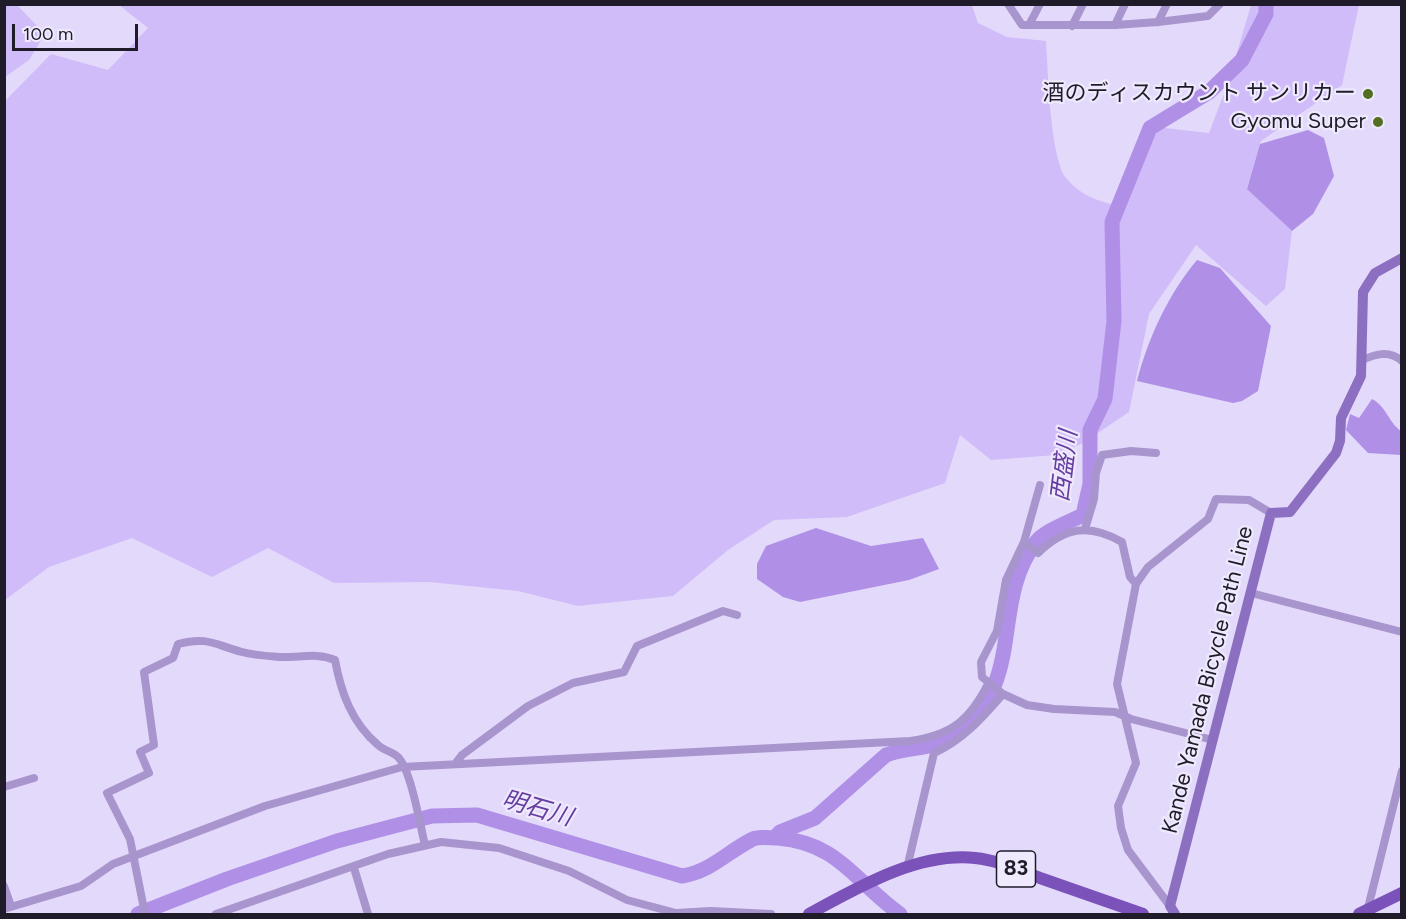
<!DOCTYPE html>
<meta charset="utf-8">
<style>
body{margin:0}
#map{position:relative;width:1406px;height:919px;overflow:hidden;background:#e3d9fb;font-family:Figtree,sans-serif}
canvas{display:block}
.frame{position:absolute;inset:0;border:6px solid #1f1b28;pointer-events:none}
.scale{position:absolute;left:12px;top:24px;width:126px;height:27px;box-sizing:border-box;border:3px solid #1f1b28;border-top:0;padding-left:8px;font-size:18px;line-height:21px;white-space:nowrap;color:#1f1b28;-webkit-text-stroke:4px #efe9fd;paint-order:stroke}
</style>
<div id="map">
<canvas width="1406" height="919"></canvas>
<div class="frame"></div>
<div class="scale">100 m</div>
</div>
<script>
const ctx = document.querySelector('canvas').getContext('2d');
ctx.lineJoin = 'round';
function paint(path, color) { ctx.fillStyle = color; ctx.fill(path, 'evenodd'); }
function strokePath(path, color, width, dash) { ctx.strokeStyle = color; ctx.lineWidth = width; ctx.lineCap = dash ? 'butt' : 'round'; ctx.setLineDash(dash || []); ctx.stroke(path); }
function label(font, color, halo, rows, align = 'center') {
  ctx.font = font + ' Figtree,"Noto Sans JP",sans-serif'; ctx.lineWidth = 4.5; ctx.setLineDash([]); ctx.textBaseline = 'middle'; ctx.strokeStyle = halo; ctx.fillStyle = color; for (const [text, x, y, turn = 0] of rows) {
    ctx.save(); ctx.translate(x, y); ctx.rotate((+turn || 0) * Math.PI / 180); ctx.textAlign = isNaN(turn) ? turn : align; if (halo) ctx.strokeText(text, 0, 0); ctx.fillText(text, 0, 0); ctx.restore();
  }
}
const green = new Path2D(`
 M 5,4 L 17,5 L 45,34 L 29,60 L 5,77 Z
 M 119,5 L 972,5 L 978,23 L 1007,37 L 1046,41 C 1048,69 1050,158 1066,178 C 1079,194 1095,200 1114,205 L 1156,127 L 1209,133 L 1228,83 L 1251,5 L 1359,5 L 1342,85 L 1261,141 L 1247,188 L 1292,231 L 1285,289 L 1266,306 L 1196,245 L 1149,314 L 1129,412 L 1083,443 L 1056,455 L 991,460 L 960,435 L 945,483 L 847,517 L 774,520 L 728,550 L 673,596 L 578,606 L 518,591 L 429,582 L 334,583 L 268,548 L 212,577 L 132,538 L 49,567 L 5,600 L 5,101 L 51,54 L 108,70 L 148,28 Z`);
const water = new Path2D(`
 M 1308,130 L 1324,138 L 1334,176 L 1313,214 L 1292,231 L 1247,189 L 1260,144 Z
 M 1197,260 L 1220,268 L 1271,326 L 1258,391 L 1242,401 L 1233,403 L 1137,381 C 1148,338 1169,293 1197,260 Z
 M 1372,399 C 1387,407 1388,422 1401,431 L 1401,455 L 1368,453 L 1346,430 L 1350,414 L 1359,418 Z
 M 816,528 L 871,546 L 923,538 L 939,569 L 909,580 L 800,602 L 783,597 L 757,579 L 757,564 L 766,546 Z`);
const river = new Path2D(`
 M 774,838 L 780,832 L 815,818 L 886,755 C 908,746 936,750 956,735 C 1028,680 989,604 1036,542 C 1044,531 1069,522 1083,515 L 1090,484 L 1090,430 L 1105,399 L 1114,321 L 1112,222 L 1150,128 L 1209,92 L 1242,60 L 1266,14 L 1266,4
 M 138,914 L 227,879 L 337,841 L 432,816 L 477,815 L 682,876 C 710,872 726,853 751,840 C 758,836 770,838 778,838 C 839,843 855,882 900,914`);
const street = new Path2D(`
 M 1008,4 L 1022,25 L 1115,25 L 1158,22 L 1208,16 L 1220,4
 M 1158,22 L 1167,4
 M 1029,25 L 1040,4
 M 1115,25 L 1125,4
 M 1072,26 L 1083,4
 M 1362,360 C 1376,354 1389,350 1402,361
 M 1040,485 L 1024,542 L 1006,580 L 997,631 L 981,662 L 982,677 L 1003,694 L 1027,705 L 1054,709 L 1115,712 L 1131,719 L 1213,740
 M 1085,529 L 1094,499 L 1096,473 L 1102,455 L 1131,451 L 1156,453
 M 1024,542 L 1038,553 C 1065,527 1089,523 1122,542 L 1130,577 L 1136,584
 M 1251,593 L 1402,632
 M 455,764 L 462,755 L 528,706 L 573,683 L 624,672 L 637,646 L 723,611 L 737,615
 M 4,787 L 34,778
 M 354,868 L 368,914
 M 907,868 L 934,753 C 963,740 982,718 1003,694
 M 4,886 L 11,906
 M 1170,906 L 1128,850 L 1121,828 L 1118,806 L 1136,763 L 1117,684 L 1136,584 L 1148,567 L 1208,519 L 1216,499 L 1249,500 L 1271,513
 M 4,909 L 81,886 L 113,864 L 265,806 L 402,767 L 910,741 C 951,735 969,721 988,684
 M 1367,912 L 1402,771
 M 145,914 L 130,839 L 107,793 L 149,773 L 140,752 L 154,745 L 144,672 L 173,658 L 178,644 C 208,636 215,645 242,652 C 253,655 267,656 279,657 C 299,658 317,652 335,660 C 341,693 352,723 378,745 C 383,750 393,752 398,757 C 411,770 420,825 425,845
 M 216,914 L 388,854 L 441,842 L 499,848 L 569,871 L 627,900 L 676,913 L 711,911 L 771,914`);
const secondary = new Path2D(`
 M 1175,914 L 1170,906 L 1271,513 L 1290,512 L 1336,453 L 1340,441 L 1341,418 L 1361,376 L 1363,292 L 1375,273 L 1402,258`);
const primary = new Path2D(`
 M 809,914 C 857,888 917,852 975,858 C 997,860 1019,870 1040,878 C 1074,890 1109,902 1143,914
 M 1359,914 L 1402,893`);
const markers = [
 [1368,94,6,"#516e22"],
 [1378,122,6,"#516e22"]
];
const shields = [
 [1016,869,39]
];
const shieldNames = [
 ["83",1016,869]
];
const poiNames = [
 ["酒のディスカウント サンリカー",1356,94],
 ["Gyomu Super",1366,122]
];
const streetNames = [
 ["Kande Yamada Bicycle Path Line",1208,680,-76]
];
const waterNames = [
 ["西盛川",1065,466,-83],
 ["明石川",537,809,16]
];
paint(green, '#d0bcf8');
paint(water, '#af90e6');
strokePath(river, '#af90e6', 15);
strokePath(street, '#a895cd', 8);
strokePath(secondary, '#8d6fc2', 10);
strokePath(primary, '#7b52b9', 12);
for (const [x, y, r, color] of markers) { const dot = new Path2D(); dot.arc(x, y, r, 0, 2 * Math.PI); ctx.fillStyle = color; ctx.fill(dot); strokePath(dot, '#efe9fd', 2); }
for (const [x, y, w] of shields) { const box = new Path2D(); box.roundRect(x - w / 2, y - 18, w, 36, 4.5); ctx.fillStyle = '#efe9fd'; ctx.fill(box); strokePath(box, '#1f1b28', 1.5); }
label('bold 21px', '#1f1b28', null, shieldNames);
label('22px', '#1f1b28', '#efe9fd', poiNames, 'right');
label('22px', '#1f1b28', '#efe9fd', streetNames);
label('italic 24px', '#653ca0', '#efe9fd', waterNames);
</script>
